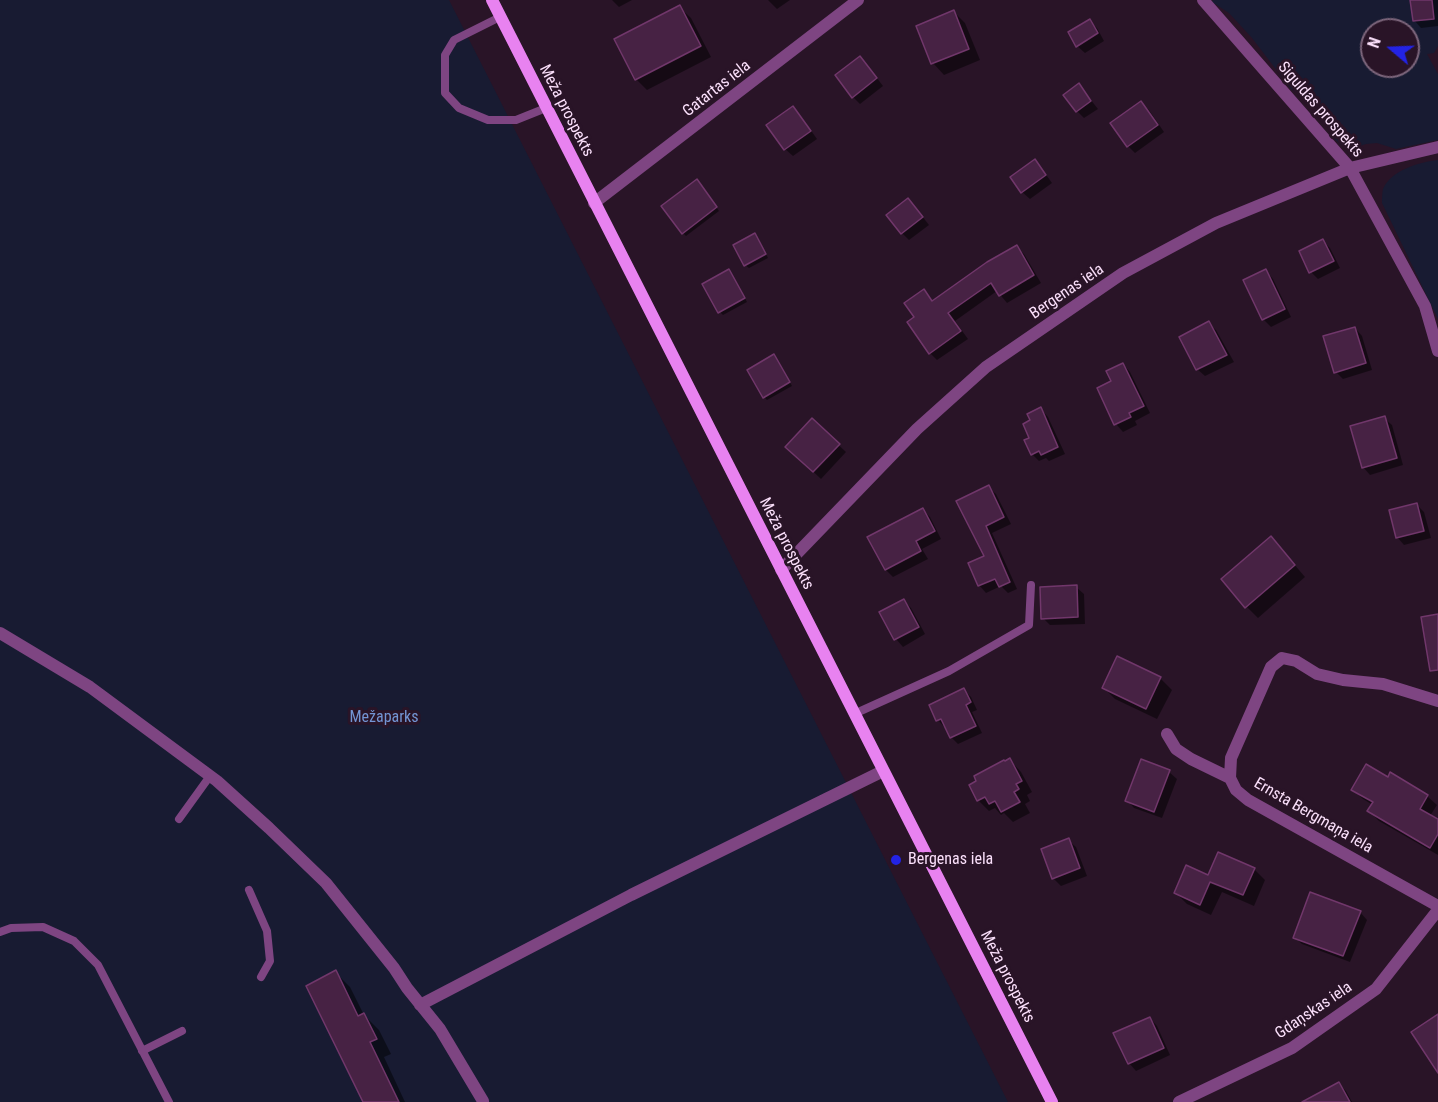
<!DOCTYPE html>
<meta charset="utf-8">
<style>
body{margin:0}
#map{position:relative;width:1438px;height:1102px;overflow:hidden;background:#291427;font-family:"Roboto Condensed",sans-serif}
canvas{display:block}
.north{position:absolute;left:1360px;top:18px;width:60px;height:60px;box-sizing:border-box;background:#291427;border:2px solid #7d667c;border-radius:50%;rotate:289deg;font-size:16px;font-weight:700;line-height:24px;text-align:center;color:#fbe0fb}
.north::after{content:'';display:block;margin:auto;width:21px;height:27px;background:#2323e4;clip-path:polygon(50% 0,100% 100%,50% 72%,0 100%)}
</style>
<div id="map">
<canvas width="1438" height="1102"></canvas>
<div class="north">N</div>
</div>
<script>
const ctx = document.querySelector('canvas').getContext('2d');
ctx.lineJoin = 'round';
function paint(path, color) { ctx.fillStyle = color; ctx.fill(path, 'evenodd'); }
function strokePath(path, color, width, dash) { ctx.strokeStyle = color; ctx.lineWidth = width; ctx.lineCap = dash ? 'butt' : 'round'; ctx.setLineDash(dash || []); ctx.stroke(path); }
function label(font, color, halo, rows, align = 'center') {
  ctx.font = font + ' "Roboto Condensed",sans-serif'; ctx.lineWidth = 6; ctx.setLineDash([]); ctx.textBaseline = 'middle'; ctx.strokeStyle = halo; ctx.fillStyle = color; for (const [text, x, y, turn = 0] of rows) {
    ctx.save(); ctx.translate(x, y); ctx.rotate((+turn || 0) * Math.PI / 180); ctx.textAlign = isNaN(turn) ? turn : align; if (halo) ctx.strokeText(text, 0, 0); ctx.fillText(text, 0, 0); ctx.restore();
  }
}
const green = new Path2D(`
 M 0,0 L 449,0 L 1008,1102 L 0,1102 Z
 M 1213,0 L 1438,0 L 1438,46 L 1434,53 L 1427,54 L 1438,74 L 1438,140 L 1396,149 L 1377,143 L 1366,144 L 1347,150 L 1331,136 L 1339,122 L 1319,106 L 1291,89 L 1252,38 L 1229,13 L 1212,2 ZM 1372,30 L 1408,30 L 1408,66 L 1372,66 Z
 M 1438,160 L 1438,319 L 1382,203 C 1382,199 1382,193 1383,189 C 1391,170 1420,162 1438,160 Z`);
const shadow = new Path2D(`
 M 612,0 L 632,0 L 619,7 Z
 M 768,0 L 790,0 L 777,9 Z
 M 1412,0 L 1438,0 L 1438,26 L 1421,28 L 1414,20 Z
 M 679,7 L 691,18 L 711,57 L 647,90 L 636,79 Z
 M 954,12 L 965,23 L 980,60 L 944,75 L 933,63 Z
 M 1089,21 L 1097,28 L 1104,41 L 1085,53 L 1077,46 Z
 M 867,65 L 883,86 L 860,104 L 853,97 Z
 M 1079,85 L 1098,109 L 1084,118 L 1077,111 Z
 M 1141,103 L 1149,110 L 1164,132 L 1135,153 L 1128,146 Z
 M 793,108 L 800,115 L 817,139 L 793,156 L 785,149 L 769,125 Z
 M 1035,161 L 1042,169 L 1052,183 L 1030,199 L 1022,192 L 1012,178 Z
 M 700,185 L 719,211 L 686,236 L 683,233 Z
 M 915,207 L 929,225 L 909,240 L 902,233 Z
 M 758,238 L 768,258 L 749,268 L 745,265 Z
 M 1323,241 L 1330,248 L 1340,268 L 1318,279 L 1311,272 Z
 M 1016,247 L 1024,254 L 1041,283 L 1007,303 L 997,291 L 955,321 L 968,339 L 937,360 L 930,353 L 916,317 L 924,291 L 933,302 Z
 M 1266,271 L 1273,279 L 1291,317 L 1271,327 L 1263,319 Z
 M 732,274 L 747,302 L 723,315 L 720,312 Z
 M 1208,323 L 1216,330 L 1234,362 L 1205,376 L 1197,369 Z
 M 1355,328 L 1362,336 L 1372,370 L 1343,379 L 1336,372 Z
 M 774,356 L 777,359 L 792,386 L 767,400 L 764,397 Z
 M 1123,364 L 1130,372 L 1150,413 L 1135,421 L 1137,425 L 1123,432 L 1116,424 Z
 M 1041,409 L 1048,417 L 1065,454 L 1049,461 L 1046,458 L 1039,461 L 1032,454 L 1031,439 L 1032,421 Z
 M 1384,418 L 1392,425 L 1403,465 L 1370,475 L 1363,467 Z
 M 812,420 L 846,452 L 821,479 L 787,447 Z
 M 988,487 L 996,494 L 1011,524 L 992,533 L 1017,589 L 1008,593 L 1001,586 L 986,593 L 979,585 L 986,557 L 958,502 Z
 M 1417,505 L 1424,512 L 1431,538 L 1404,545 L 1397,537 Z
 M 923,510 L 930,517 L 941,539 L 922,549 L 928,559 L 893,577 L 886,570 Z
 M 1282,550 L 1305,577 L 1258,618 L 1246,606 Z
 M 1076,587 L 1084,594 L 1085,624 L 1050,625 L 1043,618 Z
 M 903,600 L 911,608 L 925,634 L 903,647 L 896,639 L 881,613 Z
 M 1160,678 L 1172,690 L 1157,719 L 1115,699 L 1104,688 Z
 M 964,690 L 971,697 L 977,710 L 972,712 L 982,733 L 958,744 L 951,737 L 946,727 L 945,728 L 938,720 L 931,705 Z
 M 1010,760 L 1021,772 L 1032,792 L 1027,795 L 1030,801 L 1025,804 L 1030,813 L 1013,822 L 1004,813 L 1001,815 L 995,808 L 989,811 L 978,800 Z
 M 1169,772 L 1177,779 L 1162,818 L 1134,808 L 1127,800 Z
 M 1388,779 L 1427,796 L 1437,805 L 1430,816 L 1438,821 L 1438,855 L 1379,821 L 1369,811 L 1373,805 L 1363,799 L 1353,790 Z
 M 1068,840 L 1076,847 L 1087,876 L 1061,886 L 1054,879 L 1042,850 Z
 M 1254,869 L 1265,880 L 1254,906 L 1222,892 L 1211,915 L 1187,904 L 1176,893 L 1209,877 Z
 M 1360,912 L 1367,920 L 1350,962 L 1302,944 L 1294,937 Z
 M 335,972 L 350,987 L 364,1015 L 379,1030 L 391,1054 L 384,1057 L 405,1102 L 365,1102 Z
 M 1150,1018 L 1157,1026 L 1170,1055 L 1136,1071 L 1129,1063 Z
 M 1338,1083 L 1346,1091 L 1352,1102 L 1307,1102 Z`);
const building = new Path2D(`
 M 1410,0 L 1432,0 L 1434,19 L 1413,21 Z
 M 680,5 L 701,46 L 635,80 L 614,39 Z
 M 954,10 L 969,49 L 931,64 L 916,26 Z
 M 1090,19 L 1098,33 L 1076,47 L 1068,32 Z
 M 860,56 L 877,78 L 852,98 L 835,75 Z
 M 1079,83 L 1091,101 L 1076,112 L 1063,95 Z
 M 1141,101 L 1158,125 L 1127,147 L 1110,123 Z
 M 793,106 L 811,131 L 784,150 L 766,125 Z
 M 1035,159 L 1046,175 L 1021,193 L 1010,177 Z
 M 697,179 L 717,207 L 682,234 L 661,206 Z
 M 908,198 L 923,217 L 901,234 L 886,215 Z
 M 755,233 L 766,254 L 744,266 L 733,245 Z
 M 1323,239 L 1334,261 L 1309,273 L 1299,251 Z
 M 1017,245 L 1034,275 L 999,296 L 991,283 L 948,313 L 961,331 L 929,354 L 907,322 L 914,317 L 904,303 L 924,289 L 932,301 L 987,262 Z
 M 729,269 L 745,298 L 718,313 L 702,284 Z
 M 1266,269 L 1285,309 L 1262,320 L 1243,280 Z
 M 1209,321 L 1227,355 L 1196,370 L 1179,337 Z
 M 1355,327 L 1366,363 L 1334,373 L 1323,336 Z
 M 774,354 L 790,382 L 763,398 L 747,370 Z
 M 1123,363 L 1144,406 L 1129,413 L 1131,417 L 1114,425 L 1097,388 L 1111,381 L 1106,371 Z
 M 1041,407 L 1058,447 L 1041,455 L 1039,451 L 1031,455 L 1024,440 L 1029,438 L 1023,424 L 1030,420 L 1027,414 Z
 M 1385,416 L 1397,458 L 1362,468 L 1350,426 Z
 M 812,418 L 840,444 L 813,472 L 785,447 Z
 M 989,485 L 1004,517 L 986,526 L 1010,582 L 999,587 L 995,579 L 978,586 L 968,563 L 984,556 L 956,501 Z
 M 1417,503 L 1424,531 L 1396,538 L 1389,510 Z
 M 923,508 L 935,531 L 916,541 L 921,551 L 885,570 L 867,537 Z
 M 1271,536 L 1295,565 L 1245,608 L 1221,579 Z
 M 1077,585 L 1078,617 L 1041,619 L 1040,587 Z
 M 904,599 L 919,627 L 894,640 L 879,612 Z
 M 1438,614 L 1438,670 L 1430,671 L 1421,617 Z
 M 1117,656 L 1161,677 L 1146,709 L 1102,688 Z
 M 964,688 L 971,702 L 966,705 L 976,726 L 950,738 L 941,719 L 936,721 L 929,705 Z
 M 1010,758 L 1022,781 L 1016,784 L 1019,789 L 1014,792 L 1020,802 L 1001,812 L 995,801 L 989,804 L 985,797 L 977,801 L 969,785 L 976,781 L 974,776 L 1004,760 L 1005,761 Z
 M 1141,759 L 1170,770 L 1154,812 L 1125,801 Z
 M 1366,764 L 1388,777 L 1390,772 L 1428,795 L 1420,809 L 1438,819 L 1438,834 L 1430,848 L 1367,811 L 1373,802 L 1351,790 Z
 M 1069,838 L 1080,868 L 1052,879 L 1041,849 Z
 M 1218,852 L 1255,868 L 1243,895 L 1210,882 L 1200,905 L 1174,893 L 1186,865 L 1208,875 Z
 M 1310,892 L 1361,911 L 1343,956 L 1293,938 Z
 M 336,970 L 358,1016 L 364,1013 L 377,1039 L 370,1042 L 399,1102 L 363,1102 L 306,986 Z
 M 1438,1014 L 1438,1073 L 1411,1032 Z
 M 1150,1017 L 1164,1048 L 1128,1064 L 1113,1033 Z
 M 1339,1082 L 1350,1102 L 1302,1102 Z`);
const lane = new Path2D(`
 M 500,17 L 454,40 L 445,55 L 445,93 L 459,108 L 488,120 L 516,120 L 546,108
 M 854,714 L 949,671 L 1029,625 L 1031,585
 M 179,819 L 210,776
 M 249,890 L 267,931 L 270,961 L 261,977
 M 0,932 L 11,928 L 43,927 L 74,941 L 98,965 L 169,1102
 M 142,1051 L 182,1031`);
const street = new Path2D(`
 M 1203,0 L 1350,168 L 1425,306 L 1438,351
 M 594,203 L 858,0
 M 781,570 L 917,429 L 986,367 L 1123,273 L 1216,223 L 1350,168 L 1438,147
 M 0,633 L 90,687 L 217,781 L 269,828 L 326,883 L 394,968 L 407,988 L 440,1029 L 483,1101
 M 1438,701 L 1383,684 L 1343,680 L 1317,674 L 1296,661 L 1282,658 L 1271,667 L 1231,758 L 1230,778 L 1236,790 L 1248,800 L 1438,906
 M 1167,734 L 1176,749 L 1191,759 L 1230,778
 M 420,1005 L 631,895 L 883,771
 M 1179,1102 L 1292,1048 L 1376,989 L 1438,910`);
const secondary = new Path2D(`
 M 492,0 L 1052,1102`);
const markers = [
 [896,860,6,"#2323e4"]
];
const streetNames = [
 ["Gatartas iela",717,89,-38],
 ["Siguldas prospekts",1320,110,49],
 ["Meža prospekts",566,111,63],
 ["Bergenas iela",1067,292,-34],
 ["Meža prospekts",786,544,63],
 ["Ernsta Bergmaņa iela",1313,816,30],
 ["Meža prospekts",1007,977,63],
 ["Gdaņskas iela",1314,1011,-34]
];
const parkNames = [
 ["Mežaparks",384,718]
];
const poiNames = [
 ["Bergenas iela",908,860]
];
paint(green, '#181b32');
paint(shadow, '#0007');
paint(building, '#472244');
strokePath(building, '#71376b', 1.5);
strokePath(lane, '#7e4582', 8);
strokePath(street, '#7e4582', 12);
strokePath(secondary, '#e882f0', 12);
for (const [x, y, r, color] of markers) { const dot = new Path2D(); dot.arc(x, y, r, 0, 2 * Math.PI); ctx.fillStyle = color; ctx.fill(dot); strokePath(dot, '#291427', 2); }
label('16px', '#fbe0fb', '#291427', streetNames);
label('16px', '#7395d4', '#291427', parkNames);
label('16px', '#fbe0fb', '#291427', poiNames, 'left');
</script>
